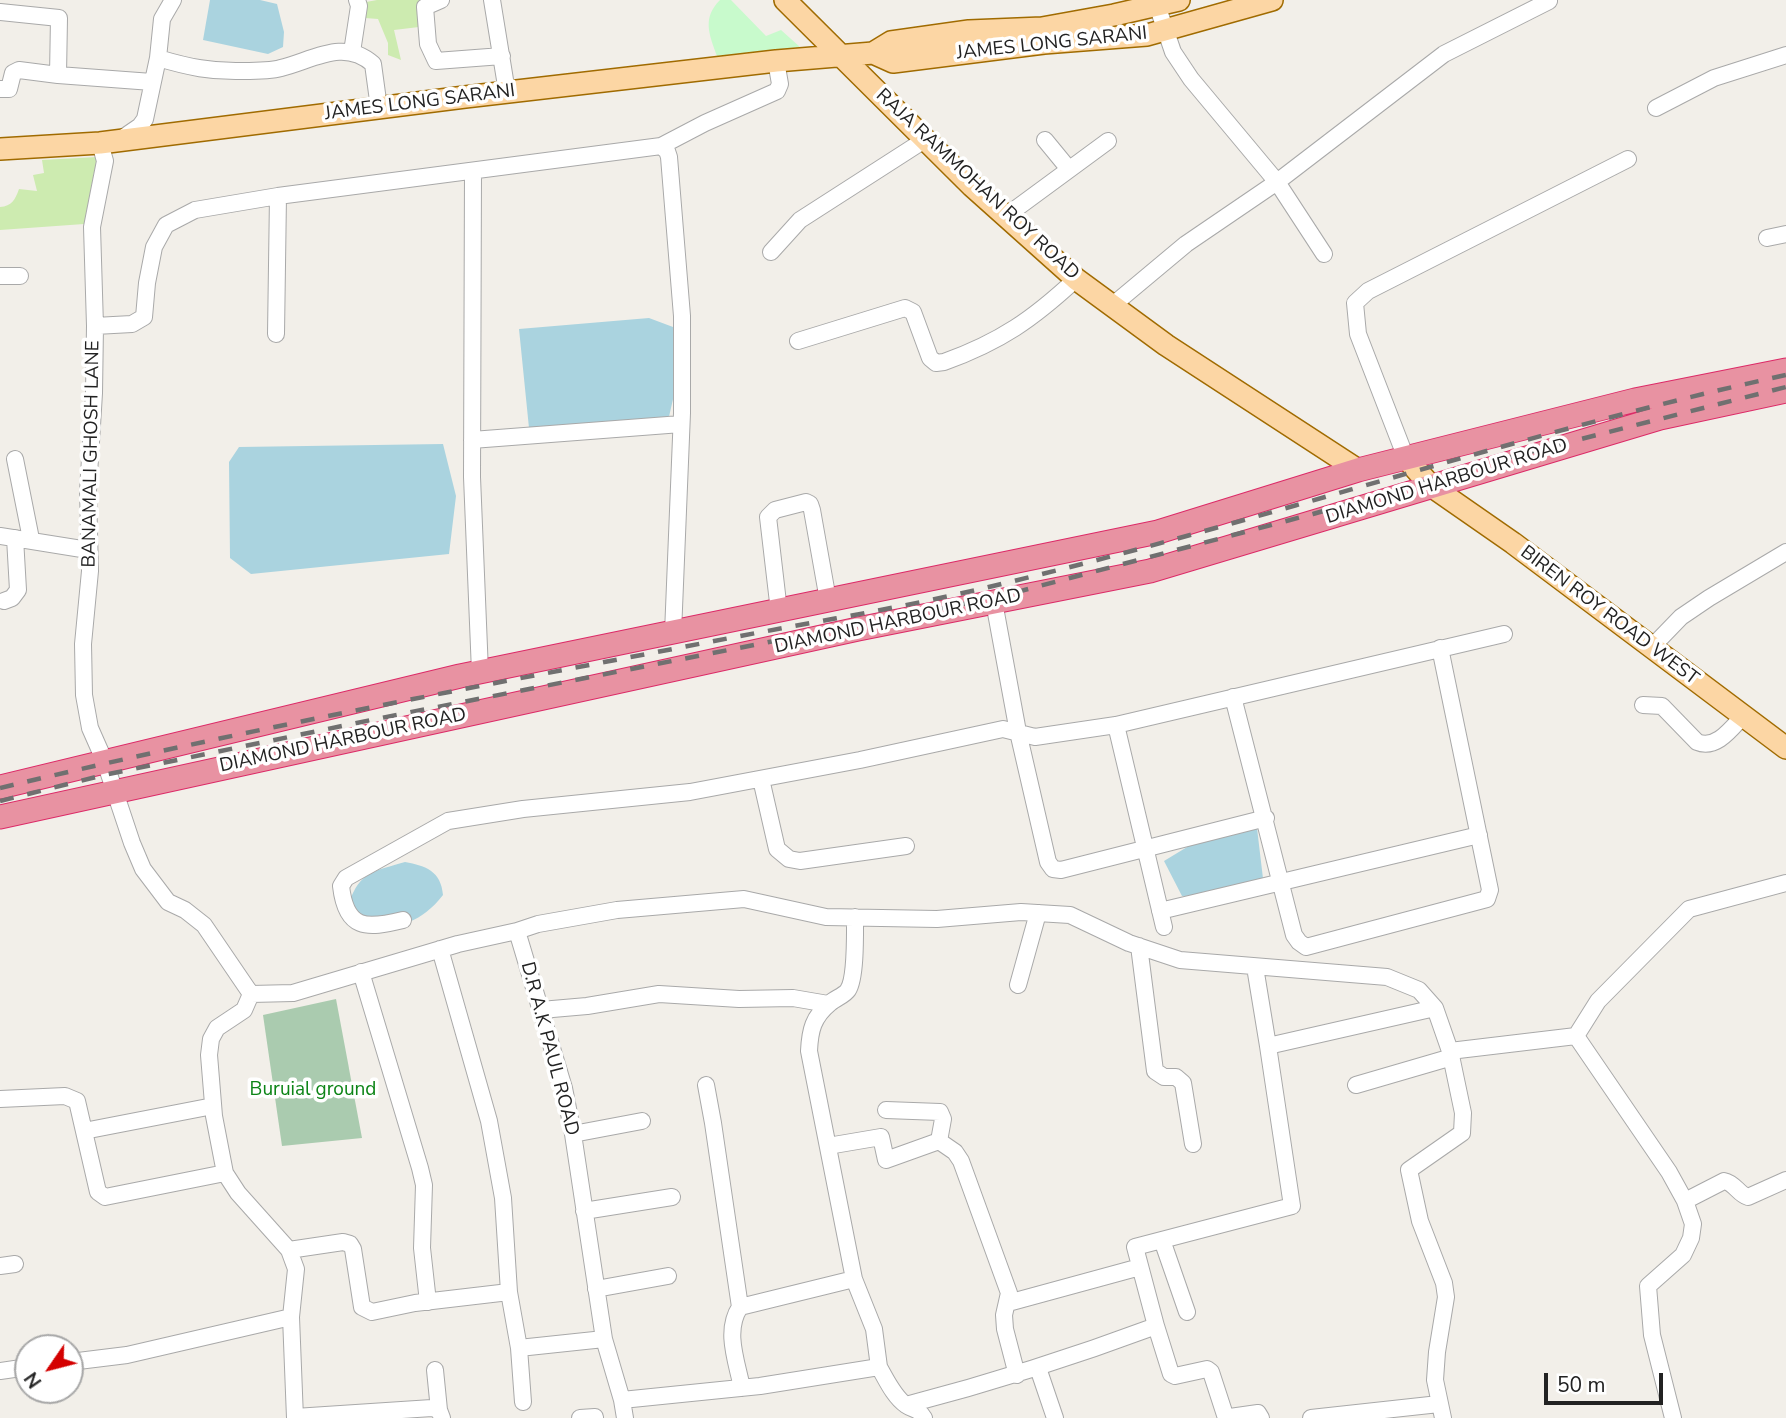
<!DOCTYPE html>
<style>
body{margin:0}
#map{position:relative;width:1786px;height:1418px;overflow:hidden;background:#f2efe9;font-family:"Nunito Sans",sans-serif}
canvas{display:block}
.north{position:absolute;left:14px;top:1334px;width:70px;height:70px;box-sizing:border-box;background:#fff;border:2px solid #a7a7a7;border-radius:50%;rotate:235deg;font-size:19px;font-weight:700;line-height:28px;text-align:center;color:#222}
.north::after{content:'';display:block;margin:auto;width:24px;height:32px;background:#d40000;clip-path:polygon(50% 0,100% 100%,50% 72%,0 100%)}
.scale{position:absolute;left:1544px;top:1373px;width:119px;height:32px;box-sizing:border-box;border:4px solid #222;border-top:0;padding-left:9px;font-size:21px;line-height:24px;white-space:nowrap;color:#222;-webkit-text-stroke:5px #fff;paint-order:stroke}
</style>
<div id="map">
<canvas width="1786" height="1418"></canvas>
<div class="north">N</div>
<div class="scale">50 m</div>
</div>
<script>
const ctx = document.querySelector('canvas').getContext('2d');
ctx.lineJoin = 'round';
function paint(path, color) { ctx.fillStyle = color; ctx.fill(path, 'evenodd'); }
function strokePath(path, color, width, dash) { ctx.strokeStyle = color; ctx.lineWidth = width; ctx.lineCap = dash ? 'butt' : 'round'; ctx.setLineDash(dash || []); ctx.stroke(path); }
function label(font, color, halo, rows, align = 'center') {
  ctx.font = font + ' "Nunito Sans",sans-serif'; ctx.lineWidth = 7; ctx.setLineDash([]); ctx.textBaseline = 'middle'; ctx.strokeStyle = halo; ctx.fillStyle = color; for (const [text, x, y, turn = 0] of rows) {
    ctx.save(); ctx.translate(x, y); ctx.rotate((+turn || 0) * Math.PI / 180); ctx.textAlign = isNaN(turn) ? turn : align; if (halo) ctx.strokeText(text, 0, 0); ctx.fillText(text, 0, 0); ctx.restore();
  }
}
const grass = new Path2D(`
 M 377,0 L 424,0 L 419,2 L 419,27 L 394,30 L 401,60 L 388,55 L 388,43 L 378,19 L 365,18 L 366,2 Z
 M 97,157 L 84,224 L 0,230 L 0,207 C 12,206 15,200 19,189 L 37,191 L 33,175 L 44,173 L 42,160 Z`);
const cemetery = new Path2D(`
 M 336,999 L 362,1138 L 282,1146 L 263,1015 Z`);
const park = new Path2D(`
 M 720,0 L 731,0 L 766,36 L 781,30 L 800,47 L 717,56 C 709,34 702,18 720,0 Z`);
const water = new Path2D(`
 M 210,0 L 260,0 L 277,4 L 284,32 L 283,47 L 268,54 L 203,40 Z
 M 649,318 L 673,327 L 679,373 L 668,421 L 529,428 L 519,329 Z
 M 443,444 L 456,496 L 449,554 L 251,574 L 230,558 L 229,462 L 239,447 Z
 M 1257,828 L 1264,887 L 1222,895 L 1182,896 L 1164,861 L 1202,838 Z
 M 405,862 C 426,866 441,871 443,895 C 421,923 401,926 368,931 L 349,903 C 360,871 375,871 405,862 Z`);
const minor = new Path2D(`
 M 441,0 L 425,7 L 428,44 L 436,61 L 502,56
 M 492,0 L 507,92
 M 1157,5 L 1173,52 L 1191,79 L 1277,182 L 1324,254
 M 0,12 L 59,18 L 58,75 L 152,82
 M 352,52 L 359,6 L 357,0
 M 158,58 L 162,19 L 173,0
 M 0,89 L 9,89 L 13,73 L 19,70 L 58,75
 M 1656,108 L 1714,78 L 1786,55
 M 121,139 L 140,126 L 145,119 L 158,58 C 188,67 212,72 243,71 C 255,71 270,71 281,68 C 313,60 344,38 373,64 L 379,108
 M 1045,140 L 1068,168
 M 100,143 L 105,161 L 92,227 L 95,326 L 94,393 L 88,491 L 90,571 L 83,644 L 84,695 L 90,728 L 105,762 L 132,843 L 143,869 L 168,902 L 185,910 L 204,925 L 251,994 L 293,993 L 458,944 L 517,931 L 564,1088 L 573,1134 L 604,1339 L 622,1400 L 760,1386 L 879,1367 C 886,1379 894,1397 906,1405 C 915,1411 917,1407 924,1418
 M 661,146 L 705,123 L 777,91 L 780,84 L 776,61
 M 473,171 L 472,477 L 480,672
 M 1006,216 L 1108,141
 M 1767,238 L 1786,234
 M 771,252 L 800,220 L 926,139
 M 0,276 L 20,276
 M 1113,305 L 1186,244 L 1277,182 L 1444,54 L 1549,1
 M 95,326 L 132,324 L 144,317 L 147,283 L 154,247 L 166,225 L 195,210 L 278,196 L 661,146 L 667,151 L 669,157 L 682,316 L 682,413 L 673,633
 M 276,334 L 278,196
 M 798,341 L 905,308 L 913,312 L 930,358 L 936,363 L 944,362 C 1000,342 1033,319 1076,279
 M 472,440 L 681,424
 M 1406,458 L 1358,334 L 1355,303 L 1368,291 L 1628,159
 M 15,459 L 31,539
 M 0,536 L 88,550
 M 4,601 L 12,598 L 18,590 L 15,538
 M 994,602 L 1018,732 L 1048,862 L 1053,869 L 1061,870 L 1266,818
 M 779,611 L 768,517 L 775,510 L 806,502 L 810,504 L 812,510 L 828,600
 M 1651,648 L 1681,617 L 1709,598 L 1786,552
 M 1233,697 L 1294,935 L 1299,942 L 1306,947 L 1487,899 L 1490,890 L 1440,648
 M 1643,705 L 1662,706 L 1697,742 C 1716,750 1731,729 1743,716
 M 1116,725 L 1164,927
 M 761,779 L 777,849 L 789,859 L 800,861 L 906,846
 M 1160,911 L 1479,835
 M 855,917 C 855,933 856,978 848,990 C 845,995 836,998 830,1003 C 813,1017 810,1030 809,1051 L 854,1279 L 874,1329 L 879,1367
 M 403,920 C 366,929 346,930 341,886 L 346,878 L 448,821 L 523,809 L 690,792 L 860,760 L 1003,729 L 1035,737 L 1116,725 L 1504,634
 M 517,931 L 538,924 L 617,910 L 744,899 L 826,917 L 937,919 L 1021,912 L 1070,915 L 1129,943 L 1180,960 L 1387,977 L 1419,990 L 1435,1008 L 1450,1051 L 1576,1036
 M 1139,946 L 1155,1071 L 1164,1077 L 1176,1077 L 1183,1083 L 1193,1144
 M 440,949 L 489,1121 L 503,1198 L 509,1292 L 519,1348 L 523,1402
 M 1255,967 L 1268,1046
 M 361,972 L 420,1168 L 424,1185 L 422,1248 L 428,1302
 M 1018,985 L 1038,913
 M 251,994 L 244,1010 L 217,1028 L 211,1039 L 209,1055 L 214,1116 L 225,1173 L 238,1193 L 289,1250 L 296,1269 L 291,1317 L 295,1418
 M 541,1010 L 587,1006 L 659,994 L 739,999 L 793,998 L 828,1004
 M 1576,1036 L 1669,1172 L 1685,1201 L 1693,1224 L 1691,1238 L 1683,1255 L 1648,1286 L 1652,1335 L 1673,1418
 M 1576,1036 L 1598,1001 L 1689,909 L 1786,883
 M 706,1085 L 713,1123 L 740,1307 C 724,1331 737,1362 742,1388
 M 1356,1085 L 1452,1057
 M 0,1099 L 65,1096 L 77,1101 L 98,1192 L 105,1197 L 225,1173
 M 886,1110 L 940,1112 L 943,1119 L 939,1141
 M 84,1131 L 213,1106
 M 573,1134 L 642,1121
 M 828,1146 L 881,1137 L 886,1160 L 939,1141 L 955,1152 L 961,1161 L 1009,1293 L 1004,1315 L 1005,1329 L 1017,1375
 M 1685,1201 L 1724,1181 C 1735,1183 1738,1194 1748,1197 L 1786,1180
 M 584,1211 L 672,1197
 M 1162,1240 L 1187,1312
 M 289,1250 L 343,1242 L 350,1244 L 353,1249 L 362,1307 L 372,1312 L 415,1303 L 509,1292
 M 0,1266 L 15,1264
 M 596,1289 L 668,1276
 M 1008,1303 L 1140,1267
 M 740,1307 L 854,1279
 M 1156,1326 L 1171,1374 L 1175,1376 L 1207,1369 L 1211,1372 L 1225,1415 L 1230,1417 L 1258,1413 L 1261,1418
 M 519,1348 L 604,1339
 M 70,1362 L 127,1355 L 291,1317
 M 1038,1368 L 1055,1418
 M 435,1370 L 439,1410
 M 0,1371 L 28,1367
 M 622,1400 L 625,1418
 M 906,1405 C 991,1383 1073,1357 1156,1326 L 1135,1247 L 1292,1206 L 1268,1046 L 1435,1008
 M 295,1417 L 432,1408 L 439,1410 L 442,1418
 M 580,1418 L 595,1417
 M 1311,1418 L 1439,1404
 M 1443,1418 L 1435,1380 L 1437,1352 L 1446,1297 L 1444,1283 L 1420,1221 L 1409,1170 L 1462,1133 L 1463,1113 L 1450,1051`);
const major = new Path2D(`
 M 785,0 L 972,186 L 1076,279 L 1166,345 L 1358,470
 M 873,53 L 893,62 L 1044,43 L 1147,35 L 1272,0
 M 0,149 L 100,143 L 465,97 L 776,61 L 873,53 L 891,42 L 969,31 L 1042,28 L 1114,15 L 1179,0
 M 1406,458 L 1431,486 L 1513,543 L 1786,748`);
const highway = new Path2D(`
 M 0,787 L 460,676 L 1158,532 L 1358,470 L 1635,400 L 1786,370
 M 0,817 L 858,629 L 1150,571 L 1660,418 L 1786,391`);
const rail = new Path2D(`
 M 0,788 C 233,732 469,688 704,643 C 800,624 898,609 993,586 C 1259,523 1519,433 1786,375
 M 0,801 L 104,775 L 381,718 L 994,598 L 1313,514 L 1510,457 L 1786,387`);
const streetNames = [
 ["JAMES LONG SARANI",1052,44,-6],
 ["JAMES LONG SARANI",420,103,-7],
 ["RAJA RAMMOHAN ROY ROAD",977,185,43],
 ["BANAMALI GHOSH LANE",92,454,-89],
 ["DIAMOND HARBOUR ROAD",1447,482,-17],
 ["BIREN ROY ROAD WEST",1609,616,37],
 ["DIAMOND HARBOUR ROAD",898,622,-12],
 ["DIAMOND HARBOUR ROAD",343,741,-12],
 ["D.R A.K PAUL ROAD",549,1049,75]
];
const parkNames = [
 ["Buruial ground",313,1090]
];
paint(grass, '#cdebb0');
paint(cemetery, '#aacbaf');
paint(park, '#c8facc');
paint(water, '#aad3df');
strokePath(minor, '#a9a9a9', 18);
strokePath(major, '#a06b00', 24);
strokePath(highway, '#dc2a67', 25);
strokePath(minor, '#fff', 16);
strokePath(major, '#fcd6a4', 21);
strokePath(highway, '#e892a2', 23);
strokePath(rail, '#707070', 4.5, [14, 14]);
label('19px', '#222', '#fff', streetNames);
label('19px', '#0c8416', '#fff', parkNames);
</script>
